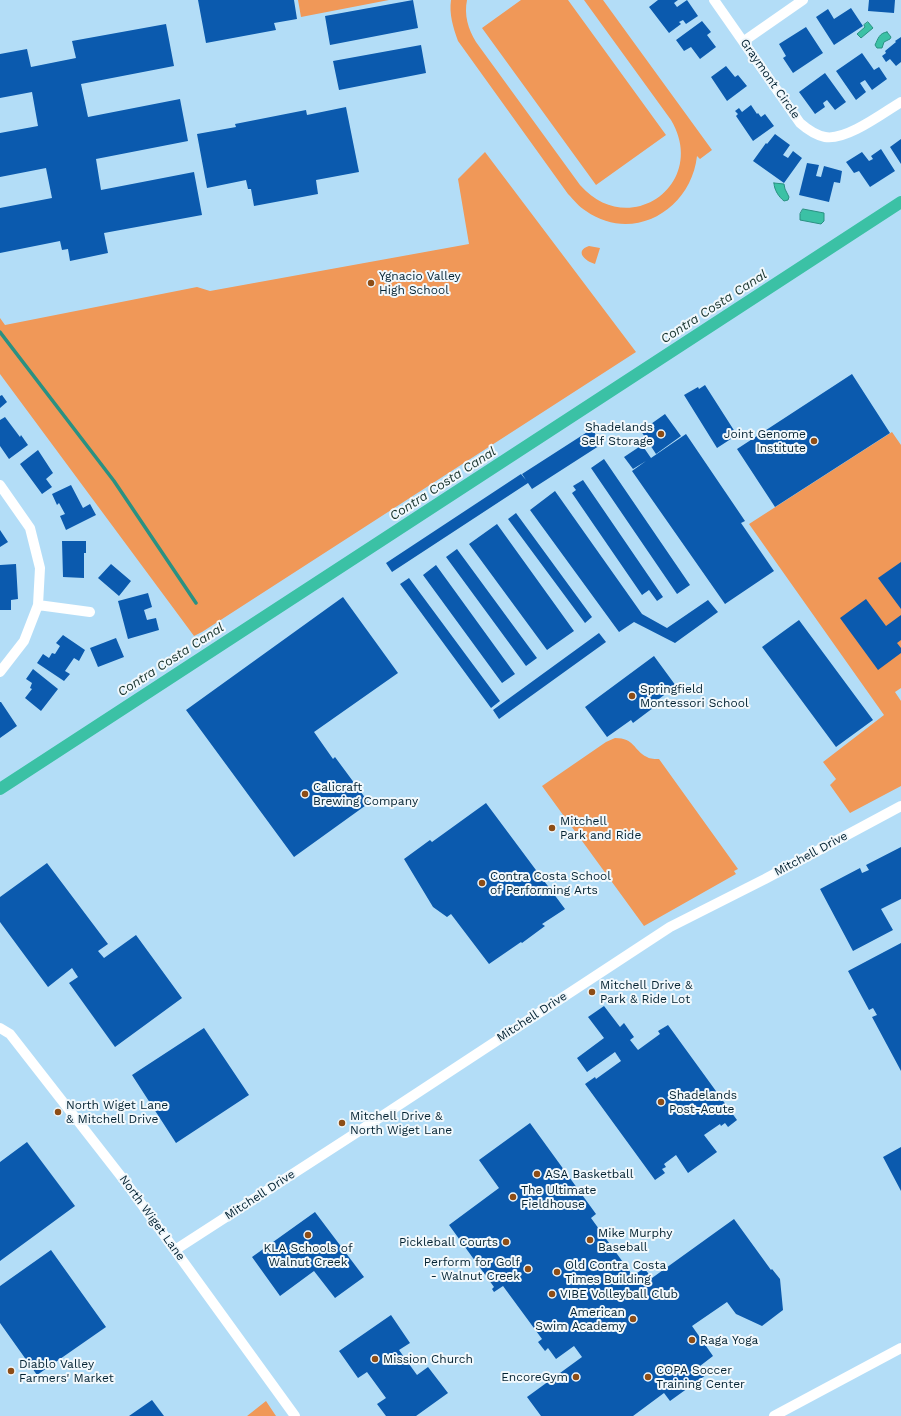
<!DOCTYPE html>
<style>
body{margin:0}
canvas{display:block;background:#b3ddf7}
</style>
<canvas width="901" height="1416"></canvas>
<script>
const ctx = document.querySelector('canvas').getContext('2d');
ctx.lineJoin = 'round';
function paint(path, color) { ctx.fillStyle = color; ctx.fill(path, 'evenodd'); }
function strokePath(path, color, width, dash) { ctx.strokeStyle = color; ctx.lineWidth = width; ctx.lineCap = dash ? 'butt' : 'round'; ctx.setLineDash(dash || []); ctx.stroke(path); }
function label(font, color, halo, rows, align = 'center') {
  ctx.font = font + ' "Work Sans",sans-serif'; ctx.lineWidth = 4; ctx.setLineDash([]); ctx.textBaseline = 'middle'; ctx.strokeStyle = halo; ctx.fillStyle = color; for (const [text, x, y, turn = 0] of rows) {
    ctx.save(); ctx.translate(x, y); ctx.rotate((+turn || 0) * Math.PI / 180); ctx.textAlign = isNaN(turn) ? turn : align; if (halo) ctx.strokeText(text, 0, 0); ctx.fillText(text, 0, 0); ctx.restore();
  }
}
const green = new Path2D(`
 M 298,0 L 389,0 L 301,17 Z
 M 451,0 L 467,0 C 464,15 468,29 476,42 L 580,185 C 629,241 709,184 671,120 L 584,0 L 603,0 L 712,150 L 700,159 L 697,156 C 691,210 633,244 586,211 C 579,207 574,200 568,194 L 458,41 C 453,27 449,14 451,0 Z
 M 521,0 L 568,0 L 666,135 L 596,185 L 482,28 Z
 M 485,152 L 636,352 L 202,632 L 194,636 L 0,374 L 0,318 L 5,325 L 197,287 L 210,291 L 469,244 L 458,179 Z
 M 589,246 L 600,248 L 595,264 C 585,261 574,251 589,246 Z
 M 892,432 L 901,445 L 901,688 L 895,692 L 901,701 L 901,786 L 850,813 L 830,785 L 836,779 L 823,762 L 884,715 L 749,524 Z
 M 615,738 C 635,738 633,750 647,757 C 650,759 656,759 659,759 L 738,869 L 734,871 L 736,874 L 644,926 L 542,786 L 606,742 Z
 M 266,1401 L 276,1416 L 247,1416 Z`);
const water = new Path2D(`
 M 868,22 L 873,28 L 861,38 L 857,34 L 865,27 L 864,25 Z
 M 887,32 L 891,37 L 890,39 L 884,42 L 882,48 L 877,48 L 875,45 C 878,39 879,33 887,32 Z
 M 774,183 L 784,184 L 785,189 L 789,197 L 788,200 L 784,201 C 779,197 774,190 774,183 Z
 M 803,209 L 824,213 L 824,221 L 821,224 L 800,220 L 800,214 Z`);
const stream = new Path2D(`
 M 0,332 L 114,481 L 196,603`);
const canal = new Path2D(`
 M 0,789 L 901,202`);
const building = new Path2D(`
 M 198,0 L 294,0 L 297,19 L 274,23 L 276,30 L 206,43 Z
 M 413,0 L 418,28 L 330,45 L 325,16 Z
 M 658,0 L 678,0 L 674,3 L 677,7 L 687,0 L 698,16 L 686,24 L 683,20 L 679,22 L 681,24 L 669,33 L 649,7 Z
 M 869,0 L 895,0 L 894,13 L 868,11 Z
 M 851,8 L 863,26 L 834,45 L 816,17 L 828,9 L 834,19 Z
 M 702,21 L 711,32 L 707,35 L 716,47 L 700,59 L 691,47 L 684,51 L 676,40 Z
 M 166,24 L 174,66 L 81,84 L 88,117 L 180,99 L 188,141 L 96,159 L 101,190 L 194,172 L 202,215 L 104,233 L 108,253 L 70,261 L 68,249 L 62,250 L 60,241 L 0,253 L 0,208 L 52,198 L 46,168 L 0,177 L 0,133 L 38,126 L 32,92 L 0,98 L 0,54 L 27,49 L 31,67 L 76,58 L 72,41 Z
 M 806,27 L 823,53 L 793,73 L 783,58 L 786,56 L 779,44 Z
 M 901,37 L 901,62 L 896,66 L 890,59 L 886,62 L 882,56 L 886,53 L 885,51 L 896,42 L 895,41 Z
 M 421,45 L 426,73 L 339,90 L 333,61 Z
 M 862,53 L 874,70 L 879,67 L 887,79 L 872,90 L 865,80 L 860,83 L 866,92 L 856,100 L 836,71 Z
 M 726,66 L 735,77 L 738,75 L 747,86 L 727,101 L 711,77 Z
 M 825,73 L 846,102 L 835,110 L 827,100 L 823,103 L 825,107 L 815,114 L 799,92 Z
 M 751,105 L 757,114 L 758,113 L 761,117 L 765,114 L 774,126 L 753,141 L 736,116 L 738,114 L 735,111 L 739,108 L 742,112 Z
 M 346,107 L 359,172 L 316,180 L 318,194 L 254,206 L 251,189 L 248,189 L 246,180 L 207,188 L 197,134 L 236,127 L 235,124 L 306,110 L 307,115 Z
 M 775,134 L 790,145 L 783,155 L 788,158 L 793,151 L 802,158 L 784,183 L 753,161 L 766,143 L 767,144 Z
 M 901,139 L 901,164 L 890,147 Z
 M 881,149 L 895,171 L 870,187 L 859,171 L 854,173 L 846,162 L 862,152 L 869,161 L 873,159 L 871,156 Z
 M 807,163 L 819,165 L 816,176 L 821,177 L 824,166 L 842,171 L 840,183 L 834,182 L 829,202 L 799,195 Z
 M 852,374 L 890,433 L 775,507 L 737,449 Z
 M 705,385 L 737,435 L 717,448 L 684,395 L 698,387 L 699,389 Z
 M 2,395 L 7,402 L 0,408 L 0,396 Z
 M 665,414 L 681,436 L 656,454 L 641,431 Z
 M 5,417 L 20,437 L 21,435 L 28,445 L 9,459 L 0,446 L 0,420 Z
 M 592,429 L 602,444 L 532,489 L 528,483 L 392,572 L 386,563 L 521,474 L 526,480 L 522,474 Z
 M 686,434 L 745,521 L 741,523 L 774,571 L 725,604 L 632,471 L 646,461 L 633,469 L 624,457 L 642,445 L 651,458 Z
 M 38,450 L 53,473 L 46,479 L 52,487 L 42,494 L 20,464 Z
 M 604,459 L 690,585 L 677,594 L 591,468 Z
 M 583,480 L 663,597 L 657,601 L 649,590 L 642,595 L 572,493 L 576,490 L 573,486 Z
 M 71,485 L 83,508 L 90,504 L 96,515 L 66,530 L 60,516 L 65,514 L 59,503 L 57,505 L 52,494 Z
 M 555,491 L 642,614 L 667,628 L 708,600 L 718,612 L 675,643 L 634,622 L 619,632 L 530,510 Z
 M 516,513 L 592,617 L 585,623 L 508,519 Z
 M 497,524 L 574,631 L 547,650 L 469,544 Z
 M 0,530 L 8,542 L 0,547 Z
 M 62,541 L 86,541 L 86,553 L 84,553 L 84,578 L 63,577 Z
 M 457,549 L 537,658 L 526,666 L 446,557 Z
 M 901,562 L 901,609 L 878,578 Z
 M 16,564 L 18,599 L 11,600 L 11,610 L 0,610 L 0,565 Z
 M 111,564 L 131,581 L 119,596 L 98,578 Z
 M 436,565 L 515,674 L 502,683 L 423,575 Z
 M 409,578 L 500,701 L 491,708 L 400,584 Z
 M 148,593 L 152,607 L 144,610 L 147,620 L 156,618 L 159,630 L 128,639 L 118,601 Z
 M 343,597 L 398,673 L 314,732 L 333,759 L 335,757 L 369,803 L 294,857 L 186,710 Z
 M 866,599 L 886,626 L 901,615 L 901,640 L 897,643 L 901,648 L 901,653 L 878,670 L 840,618 Z
 M 799,620 L 873,720 L 836,747 L 762,647 Z
 M 599,633 L 606,642 L 499,719 L 493,710 Z
 M 63,635 L 85,650 L 79,661 L 74,658 L 65,671 L 70,674 L 64,681 L 37,663 L 43,654 L 49,658 L 52,653 L 55,654 L 60,646 L 56,643 Z
 M 116,638 L 124,657 L 98,667 L 90,648 Z
 M 654,656 L 676,686 L 651,705 L 653,708 L 633,723 L 631,720 L 607,737 L 585,707 Z
 M 33,669 L 58,689 L 41,711 L 25,698 L 32,689 L 30,688 L 32,683 L 26,679 Z
 M 0,702 L 1,702 L 17,726 L 0,738 Z
 M 486,803 L 565,909 L 542,924 L 545,926 L 522,943 L 521,942 L 489,964 L 451,914 L 447,917 L 433,907 L 404,859 L 430,840 L 432,842 Z
 M 901,847 L 901,899 L 881,909 L 893,930 L 853,951 L 820,889 L 860,868 L 862,873 L 869,870 L 866,865 Z
 M 47,863 L 108,944 L 98,951 L 104,958 L 136,935 L 182,998 L 115,1047 L 69,983 L 78,977 L 72,968 L 48,987 L 0,922 L 0,897 Z
 M 901,943 L 901,1071 L 872,1017 L 877,1015 L 873,1008 L 869,1010 L 848,971 Z
 M 604,1006 L 620,1027 L 624,1023 L 634,1037 L 630,1040 L 638,1050 L 660,1034 L 658,1031 L 668,1025 L 737,1120 L 728,1127 L 725,1123 L 721,1126 L 720,1124 L 704,1135 L 717,1152 L 688,1173 L 676,1155 L 664,1164 L 666,1167 L 662,1169 L 665,1173 L 655,1180 L 585,1084 L 595,1077 L 596,1079 L 621,1061 L 615,1052 L 587,1072 L 577,1058 L 604,1038 L 588,1017 Z
 M 204,1028 L 249,1095 L 176,1143 L 132,1075 Z
 M 530,1123 L 596,1214 L 591,1218 L 633,1276 L 644,1268 L 652,1278 L 734,1219 L 771,1270 L 772,1269 L 780,1279 L 783,1310 L 762,1326 L 736,1314 L 727,1302 L 692,1326 L 713,1356 L 700,1366 L 706,1375 L 670,1401 L 664,1393 L 633,1416 L 541,1416 L 527,1397 L 582,1357 L 574,1346 L 556,1359 L 548,1348 L 545,1351 L 538,1342 L 542,1339 L 503,1286 L 494,1292 L 492,1289 L 494,1287 L 449,1225 L 499,1188 L 479,1160 Z
 M 27,1142 L 75,1206 L 0,1261 L 0,1162 Z
 M 901,1147 L 901,1191 L 883,1157 Z
 M 315,1212 L 364,1277 L 335,1298 L 314,1271 L 280,1296 L 252,1257 Z
 M 51,1250 L 106,1327 L 37,1375 L 0,1323 L 0,1286 Z
 M 391,1315 L 410,1343 L 399,1350 L 417,1375 L 428,1367 L 448,1393 L 416,1416 L 386,1416 L 377,1404 L 386,1398 L 367,1372 L 358,1378 L 339,1351 Z
 M 152,1400 L 164,1416 L 129,1416 Z`);
const street = new Path2D(`
 M 714,0 L 800,123 C 808,130 815,135 825,137 C 846,141 883,113 901,102
 M 744,41 L 803,0
 M 0,485 L 30,528 L 40,568 L 38,605 L 24,641 L 0,672
 M 38,605 L 90,612
 M 0,1028 L 10,1034 L 127,1184 L 295,1416
 M 175,1250 L 373,1122 L 670,927 L 765,879 L 901,806
 M 774,1416 L 901,1348`);
const markers = [
 [371,283,4,"#8d4d16"],
 [661,434,4,"#8d4d16"],
 [814,441,4,"#8d4d16"],
 [632,696,4,"#8d4d16"],
 [305,794,4,"#8d4d16"],
 [552,828,4,"#8d4d16"],
 [482,883,4,"#8d4d16"],
 [592,992,4,"#8d4d16"],
 [661,1102,4,"#8d4d16"],
 [58,1112,4,"#8d4d16"],
 [342,1123,4,"#8d4d16"],
 [537,1174,4,"#8d4d16"],
 [513,1197,4,"#8d4d16"],
 [308,1235,4,"#8d4d16"],
 [590,1240,4,"#8d4d16"],
 [506,1242,4,"#8d4d16"],
 [528,1269,4,"#8d4d16"],
 [557,1272,4,"#8d4d16"],
 [552,1294,4,"#8d4d16"],
 [633,1319,4,"#8d4d16"],
 [692,1340,4,"#8d4d16"],
 [375,1359,4,"#8d4d16"],
 [11,1371,4,"#8d4d16"],
 [576,1377,4,"#8d4d16"],
 [648,1377,4,"#8d4d16"]
];
const streetNames = [
 ["Graymont Circle",770,79,55],
 ["Mitchell Drive",811,854,-28],
 ["Mitchell Drive",532,1017,-33],
 ["Mitchell Drive",260,1195,-33],
 ["North Wiget Lane",152,1218,54]
];
const poiNames = [
 ["Ygnacio Valley",379,276],
 ["High School",379,290],
 ["Shadelands",653,427,"right"],
 ["Self Storage",653,441,"right"],
 ["Joint Genome",806,434,"right"],
 ["Institute",806,448,"right"],
 ["Springfield",640,689],
 ["Montessori School",640,703],
 ["Calicraft",313,787],
 ["Brewing Company",313,801],
 ["Mitchell",560,821],
 ["Park and Ride",560,835],
 ["Contra Costa School",490,876],
 ["of Performing Arts",490,890],
 ["Mitchell Drive &",600,985],
 ["Park & Ride Lot",600,999],
 ["Shadelands",669,1095],
 ["Post-Acute",669,1109],
 ["North Wiget Lane",66,1105],
 ["& Mitchell Drive",66,1119],
 ["Mitchell Drive &",350,1116],
 ["North Wiget Lane",350,1130],
 ["ASA Basketball",545,1174],
 ["The Ultimate",521,1190],
 ["Fieldhouse",521,1204],
 ["Mike Murphy",598,1233],
 ["Baseball",598,1247],
 ["Pickleball Courts",498,1242,"right"],
 ["KLA Schools of",308,1248,"center"],
 ["Walnut Creek",308,1262,"center"],
 ["Perform for Golf",520,1262,"right"],
 ["- Walnut Creek",520,1276,"right"],
 ["Old Contra Costa",565,1265],
 ["Times Building",565,1279],
 ["VIBE Volleyball Club",560,1294],
 ["American",625,1312,"right"],
 ["Swim Academy",625,1326,"right"],
 ["Raga Yoga",700,1340],
 ["Mission Church",383,1359],
 ["Diablo Valley",19,1364],
 ["Farmers' Market",19,1378],
 ["COPA Soccer",656,1370],
 ["Training Center",656,1384],
 ["EncoreGym",568,1377,"right"]
];
const waterNames = [
 ["Contra Costa Canal",714,307,-33],
 ["Contra Costa Canal",443,484,-33],
 ["Contra Costa Canal",171,660,-33]
];
paint(green, '#f09858');
paint(water, '#3bc1a5');
strokePath(water, '#2a9182', 1);
strokePath(stream, '#2a9182', 3.5);
strokePath(canal, '#3bc1a5', 12);
paint(building, '#0b5aae');
strokePath(street, '#fff', 10);
for (const [x, y, r, color] of markers) { const dot = new Path2D(); dot.arc(x, y, r, 0, 2 * Math.PI); ctx.fillStyle = color; ctx.fill(dot); strokePath(dot, '#f1f8fc', 1.5); }
label('12px', '#032232', '#f1f8fc', streetNames);
label('12px', '#032232', '#f1f8fc', poiNames, 'left');
label('italic 13px', '#16322b', '#f1f8fc', waterNames);
</script>
